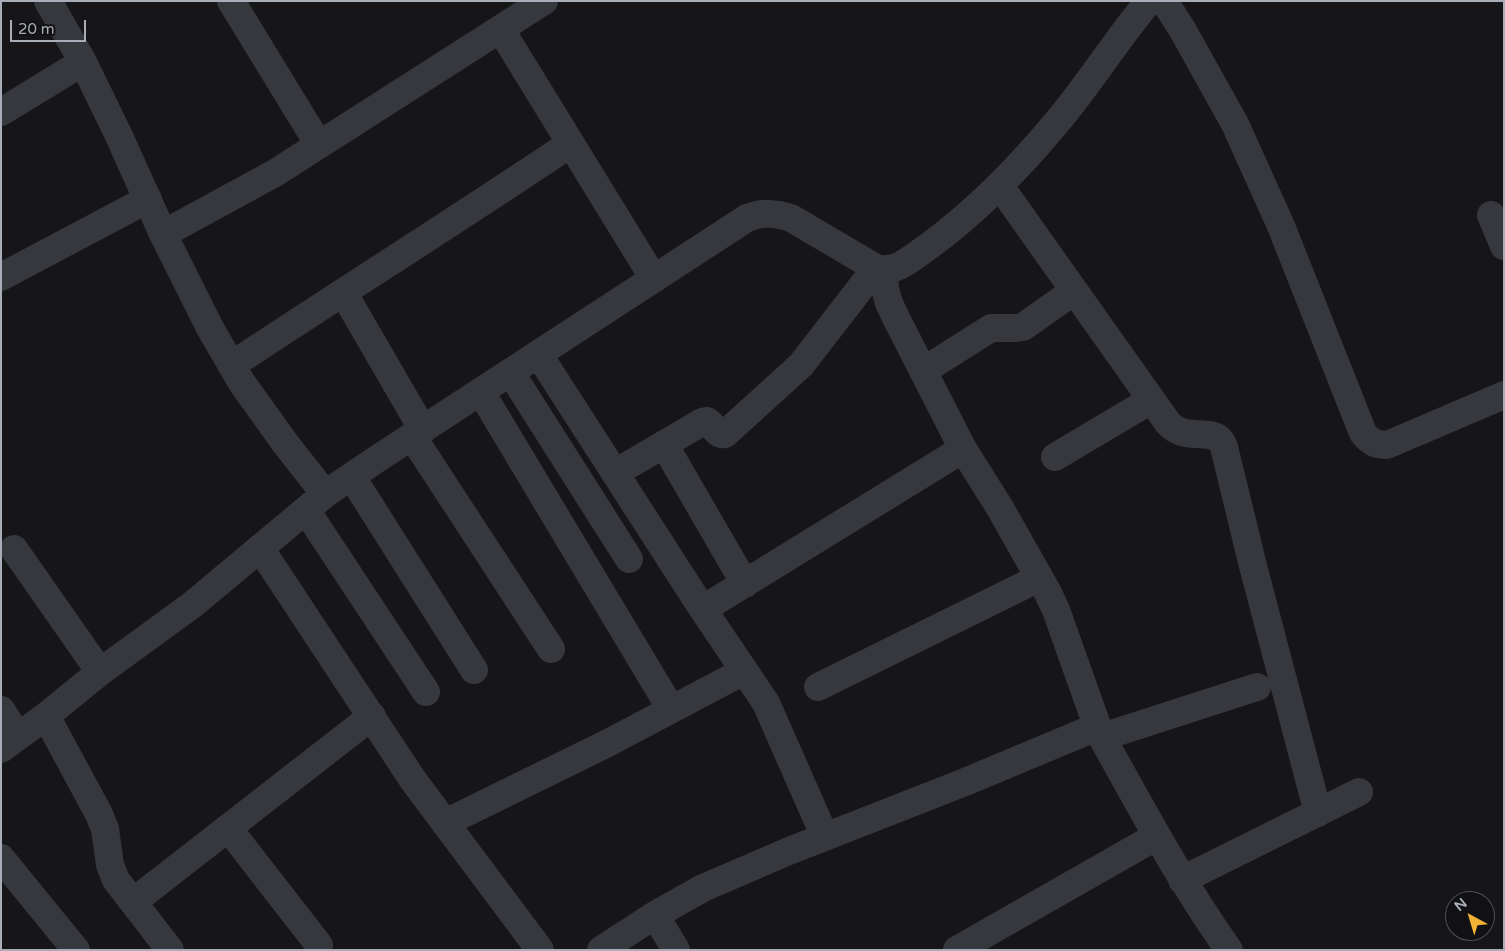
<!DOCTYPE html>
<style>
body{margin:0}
#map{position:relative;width:1505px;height:951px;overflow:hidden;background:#161618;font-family:"Varela Round",sans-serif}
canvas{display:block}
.frame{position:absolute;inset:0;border:2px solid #a8adb8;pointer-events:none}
.north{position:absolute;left:1445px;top:891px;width:50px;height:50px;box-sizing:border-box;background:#111113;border:1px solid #4d4f55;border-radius:50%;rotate:321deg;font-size:14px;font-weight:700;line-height:20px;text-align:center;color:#a8adb8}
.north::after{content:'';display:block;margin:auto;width:18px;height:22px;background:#f2b134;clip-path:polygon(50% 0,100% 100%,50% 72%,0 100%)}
.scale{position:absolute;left:10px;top:20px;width:76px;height:22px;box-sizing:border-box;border:2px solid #a8adb8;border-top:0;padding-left:6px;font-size:15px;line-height:18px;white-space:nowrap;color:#a8adb8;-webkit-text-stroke:4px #111113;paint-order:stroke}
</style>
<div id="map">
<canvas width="1505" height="951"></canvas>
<div class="frame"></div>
<div class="north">N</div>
<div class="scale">20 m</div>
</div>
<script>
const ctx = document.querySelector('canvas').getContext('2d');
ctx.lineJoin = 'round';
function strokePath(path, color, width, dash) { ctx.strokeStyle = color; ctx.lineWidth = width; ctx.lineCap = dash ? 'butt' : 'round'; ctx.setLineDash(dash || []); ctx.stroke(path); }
const minor = new Path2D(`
 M 48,1 L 83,62 L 119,136 L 163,234 L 210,328 L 242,383 L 285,443 L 325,494
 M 231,1 L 319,145
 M 1164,1 L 1182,29 L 1235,124 L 1281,226 L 1363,433 C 1370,442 1376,445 1387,445 L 1504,395
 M 501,30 L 654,279
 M 1,112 L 83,62
 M 1000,186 L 1168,423 C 1185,442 1209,428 1220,440 C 1222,442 1223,445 1224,447 L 1253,566 L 1318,813
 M 1491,215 L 1504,246
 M 163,234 L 275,173 L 544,1
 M 884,271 L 885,289 L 889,303 L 895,316 L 963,449 L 1000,508 L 1048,593 L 1056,610 L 1100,734 L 1102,737 L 1257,687
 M 1,277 L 148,199
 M 343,292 L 423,430
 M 539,355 L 698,602 L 766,703 L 825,837
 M 232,365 C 344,291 458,219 570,144
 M 923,371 L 991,328 L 1016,328 L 1023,327 L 1074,291
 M 511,373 L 629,559
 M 481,392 L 671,709
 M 412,436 L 551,649
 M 664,444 L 745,584
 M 1055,457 L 1151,400
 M 615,473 L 702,422 L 707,421 C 714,425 716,436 725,434 L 801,365 L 876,268
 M 352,477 L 474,670
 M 306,510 L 426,692
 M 260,548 L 413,780 L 540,950
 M 14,549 L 100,672
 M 703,609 L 963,449
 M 818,687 L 1039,578
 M 1,710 L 18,736
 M 46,716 L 99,814 L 105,829 L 110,865 L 116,880 L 170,950
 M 1,749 L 46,716 L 100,672 L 192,605 L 325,494 L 377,459 L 747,218 C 762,212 775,213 791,218 L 876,268 C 896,274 913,257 929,246 C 978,210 1018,169 1057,122 C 1090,83 1116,40 1149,1
 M 445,823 L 608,743 L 744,671
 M 228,828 L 319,945
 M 1,858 L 76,950
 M 1182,880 L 1359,792
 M 133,902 L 372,716
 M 655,915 L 676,950
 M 601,950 L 655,915 L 703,888 L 789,851 L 965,782 L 1087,731 L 1093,730 L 1100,734 C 1141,807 1180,881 1229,950
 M 957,950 L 1157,836`);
strokePath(minor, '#37383d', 28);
</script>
